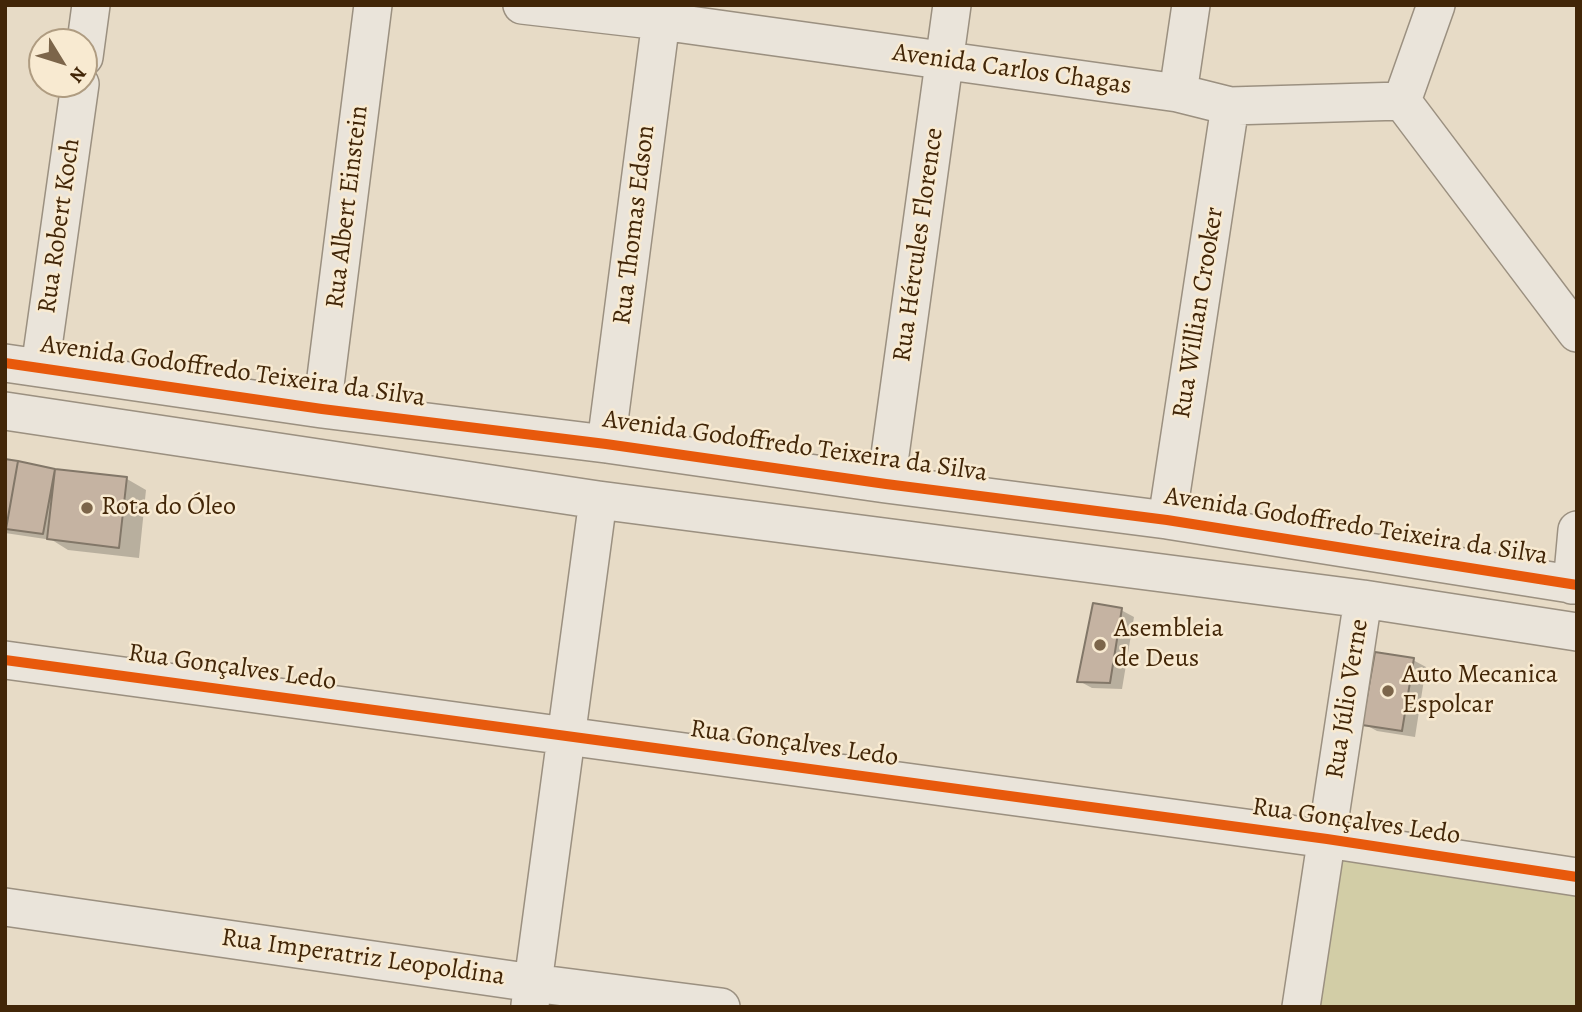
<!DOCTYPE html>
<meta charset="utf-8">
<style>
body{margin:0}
#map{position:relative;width:1582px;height:1012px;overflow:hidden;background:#e7dbc6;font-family:Alegreya,serif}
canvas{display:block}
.frame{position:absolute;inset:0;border:7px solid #422608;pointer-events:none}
.north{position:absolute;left:28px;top:28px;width:70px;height:70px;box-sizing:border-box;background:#f8ead1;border:2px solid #af9c81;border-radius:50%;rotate:128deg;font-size:19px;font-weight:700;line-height:28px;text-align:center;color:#422608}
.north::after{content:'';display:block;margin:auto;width:24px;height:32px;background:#7c654a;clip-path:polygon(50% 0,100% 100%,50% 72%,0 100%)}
</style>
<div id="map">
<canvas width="1582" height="1012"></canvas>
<div class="frame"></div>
<div class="north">N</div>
</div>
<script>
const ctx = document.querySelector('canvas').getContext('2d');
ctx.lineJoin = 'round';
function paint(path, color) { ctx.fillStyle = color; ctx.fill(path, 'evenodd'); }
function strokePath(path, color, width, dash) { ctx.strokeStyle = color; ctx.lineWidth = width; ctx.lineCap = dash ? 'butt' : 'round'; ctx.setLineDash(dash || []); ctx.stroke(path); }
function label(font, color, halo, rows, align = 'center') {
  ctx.font = font + ' Alegreya,serif'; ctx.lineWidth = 5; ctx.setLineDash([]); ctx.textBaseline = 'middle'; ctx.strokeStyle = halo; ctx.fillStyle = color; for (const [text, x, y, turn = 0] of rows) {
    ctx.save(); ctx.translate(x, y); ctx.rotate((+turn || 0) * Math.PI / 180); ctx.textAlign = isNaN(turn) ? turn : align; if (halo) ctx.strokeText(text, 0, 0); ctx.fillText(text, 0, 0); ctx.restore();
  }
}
const green = new Path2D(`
 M 1344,854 L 1577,890 L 1577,1007 L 1317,1007 L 1335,866 Z`);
const shadow = new Path2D(`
 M 5,461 L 55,471 L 127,479 L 146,490 L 139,558 L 68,550 L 52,540 L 5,533 Z
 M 1121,610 L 1134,617 L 1122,689 L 1092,688 L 1079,681 Z
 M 1413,660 L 1426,667 L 1415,737 L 1377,731 L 1364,724 Z`);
const building = new Path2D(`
 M 5,459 L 18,461 L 6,529 L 5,529 Z
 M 18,461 L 55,469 L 43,534 L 6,529 Z
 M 55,469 L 127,477 L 119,548 L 47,539 Z
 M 1093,603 L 1122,608 L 1110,683 L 1077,682 Z
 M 1375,652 L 1414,658 L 1402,731 L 1362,725 Z`);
const minor = new Path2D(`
 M 522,5 L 661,21 L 1178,93 L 1230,106 L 1402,101
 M 84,57 L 91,5
 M 1178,93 L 1191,5
 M 1402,101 L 1577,333
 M 1402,101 L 1436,5
 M 5,363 L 322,409 L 606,444 L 886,484 L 1167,520 L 1577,585
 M 40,368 L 80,84
 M 322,409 L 373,5
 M 5,411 L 598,500 L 1363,599 L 1577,632
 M 606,444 L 663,5
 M 886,484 L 952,5
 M 1167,520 L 1230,106
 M 1572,585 L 1577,530
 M 5,660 L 1327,839 L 1577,877
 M 5,907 L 533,983 L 721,1007
 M 530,1005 L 598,500
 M 1301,1007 L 1363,599`);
const cycleway = new Path2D(`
 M 5,363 L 322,409 L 606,444 L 886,484 L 1167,520 L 1577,585
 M 5,660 L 1327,839 L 1577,877`);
const markers = [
 [87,508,7,"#7c654a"],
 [1100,645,7,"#7c654a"],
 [1388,691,7,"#7c654a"]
];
const streetNames = [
 ["Avenida Carlos Chagas",1012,70,8],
 ["Rua Albert Einstein",348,207,-83],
 ["Rua Thomas Edson",635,225,-83],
 ["Rua Robert Koch",60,226,-82],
 ["Rua Hércules Florence",919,245,-82],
 ["Rua Willian Crooker",1199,313,-81],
 ["Avenida Godoffredo Teixeira da Silva",233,372,8],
 ["Avenida Godoffredo Teixeira da Silva",795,447,8],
 ["Avenida Godoffredo Teixeira da Silva",1356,527,9],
 ["Rua Gonçalves Ledo",232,668,8],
 ["Rua Júlio Verne",1348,699,-81],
 ["Rua Gonçalves Ledo",794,744,8],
 ["Rua Gonçalves Ledo",1356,822,8],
 ["Rua Imperatriz Leopoldina",363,958,8]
];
const poiNames = [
 ["Rota do Óleo",101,508],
 ["Asembleia",1114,630],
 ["de Deus",1114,660],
 ["Auto Mecanica",1402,676],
 ["Espolcar",1402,706]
];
paint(green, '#d2cda6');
paint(shadow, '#0003');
paint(building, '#c5b3a2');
strokePath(building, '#827768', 2);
strokePath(minor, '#9b9080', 40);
strokePath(minor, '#eae4da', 37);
strokePath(cycleway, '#e8590c', 10);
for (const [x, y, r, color] of markers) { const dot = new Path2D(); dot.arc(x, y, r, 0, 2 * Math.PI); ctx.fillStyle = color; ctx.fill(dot); strokePath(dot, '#f8ead1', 2.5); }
label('26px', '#422608', '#f8ead1', streetNames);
label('26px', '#422608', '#f8ead1', poiNames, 'left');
</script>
